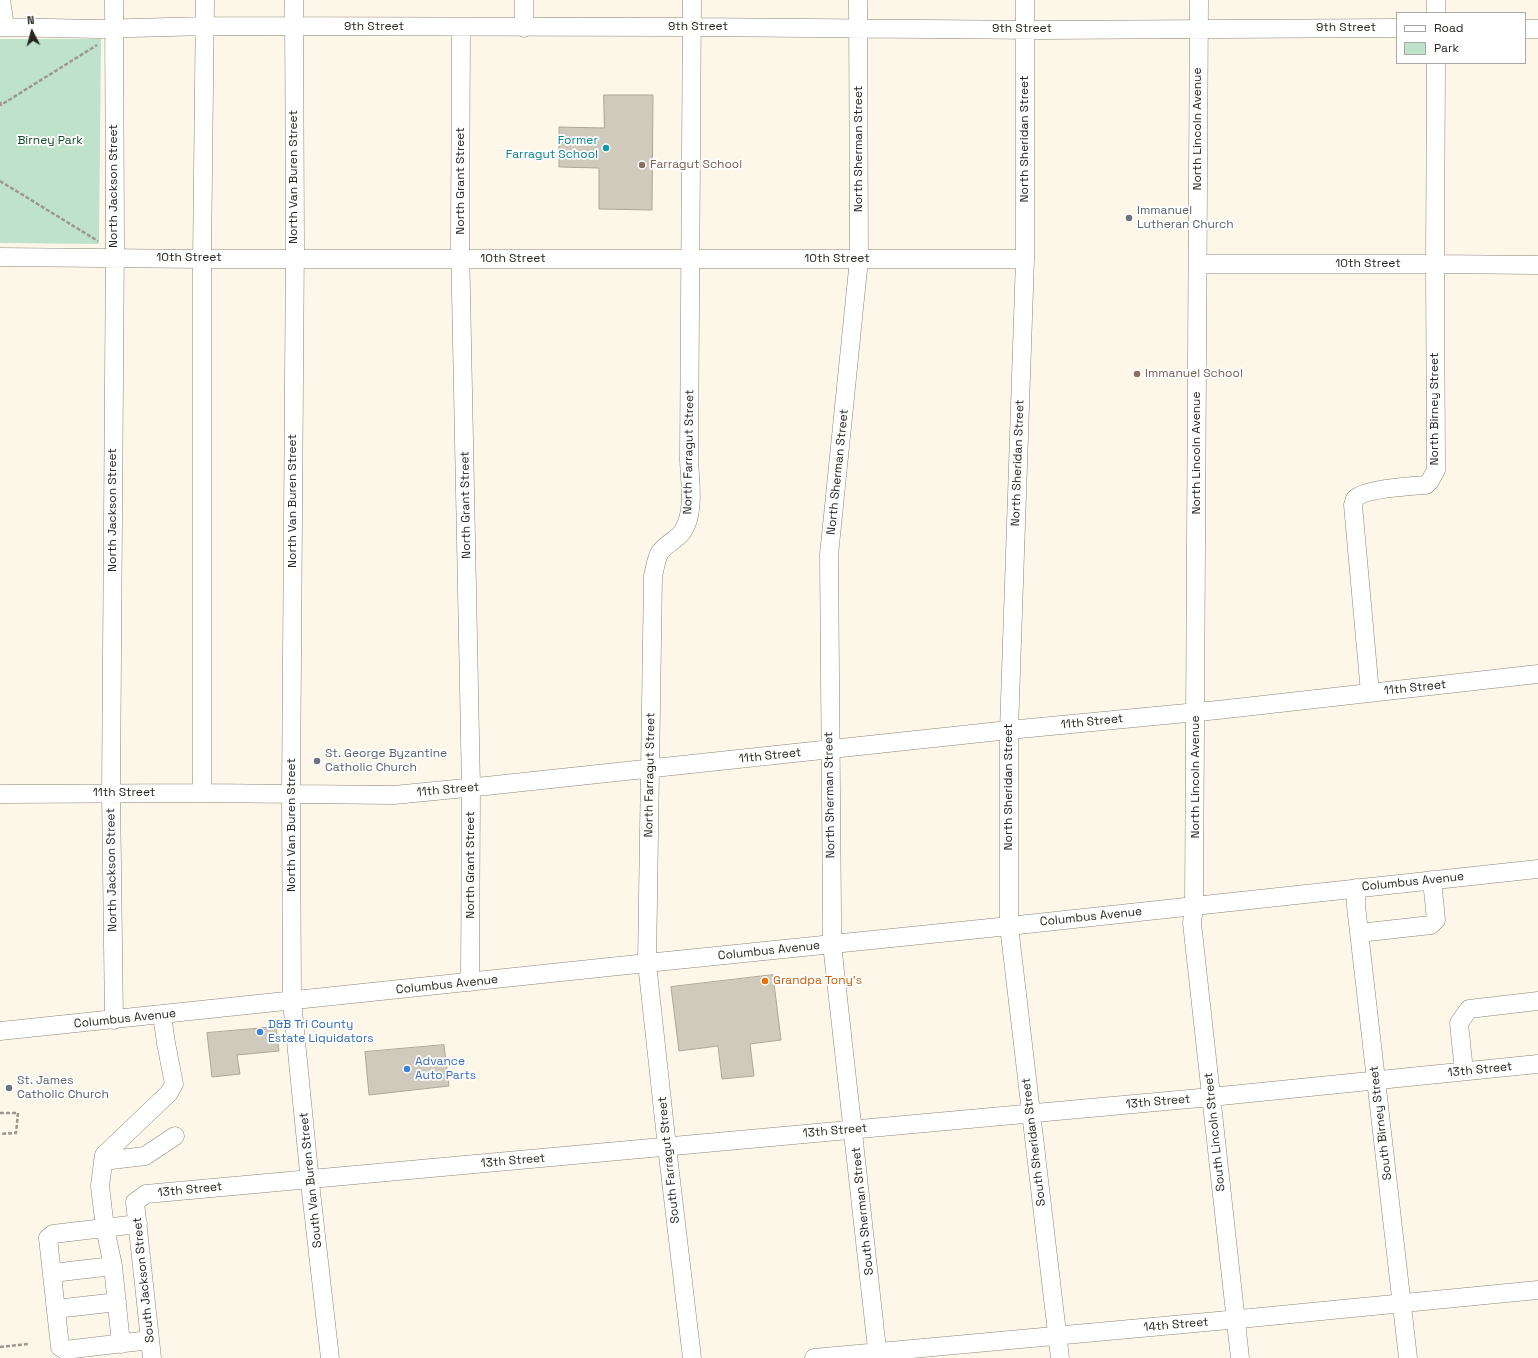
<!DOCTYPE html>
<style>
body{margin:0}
#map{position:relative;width:1538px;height:1358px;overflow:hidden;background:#fdf7ea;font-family:"Space Grotesk",sans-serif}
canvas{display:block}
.legend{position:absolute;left:1396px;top:12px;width:130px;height:52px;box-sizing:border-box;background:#fff;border:1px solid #a9a8a6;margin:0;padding:5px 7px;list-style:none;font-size:12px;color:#282621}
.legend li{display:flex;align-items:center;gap:8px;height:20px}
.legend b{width:20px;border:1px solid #a9a8a6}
.north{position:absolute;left:12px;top:12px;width:40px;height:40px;-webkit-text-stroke:3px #fff;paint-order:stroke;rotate:354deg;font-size:11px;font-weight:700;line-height:16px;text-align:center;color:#282621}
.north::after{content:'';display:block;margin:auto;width:14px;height:18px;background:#282621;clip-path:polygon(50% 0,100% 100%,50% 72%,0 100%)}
</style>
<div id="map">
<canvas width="1538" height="1358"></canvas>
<ul class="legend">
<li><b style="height:5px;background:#fff"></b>Road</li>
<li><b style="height:11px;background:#bfe2cb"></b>Park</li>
</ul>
<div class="north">N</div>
</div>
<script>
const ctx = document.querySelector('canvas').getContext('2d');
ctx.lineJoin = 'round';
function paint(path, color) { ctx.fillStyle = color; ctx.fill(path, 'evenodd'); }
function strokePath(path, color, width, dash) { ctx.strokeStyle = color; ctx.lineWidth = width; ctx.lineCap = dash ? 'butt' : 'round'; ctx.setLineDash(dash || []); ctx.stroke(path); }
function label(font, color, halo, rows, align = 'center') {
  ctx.font = font + ' "Space Grotesk",sans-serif'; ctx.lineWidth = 3.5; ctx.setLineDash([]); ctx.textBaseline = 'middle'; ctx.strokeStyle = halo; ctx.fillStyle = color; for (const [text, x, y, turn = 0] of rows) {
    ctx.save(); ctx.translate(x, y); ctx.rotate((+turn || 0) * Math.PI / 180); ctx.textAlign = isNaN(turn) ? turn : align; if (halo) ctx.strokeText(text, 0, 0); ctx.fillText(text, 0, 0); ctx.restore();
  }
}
const green = new Path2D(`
 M 0,39 L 101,39 L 99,244 L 0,243 Z`);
const building = new Path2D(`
 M 604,95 L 653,95 L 652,210 L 599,209 L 599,168 L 559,167 L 559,127 L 604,128 Z
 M 773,975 L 781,1040 L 750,1044 L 754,1076 L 722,1079 L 718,1046 L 679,1051 L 671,987 Z
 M 276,1027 L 279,1051 L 237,1055 L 240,1074 L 212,1077 L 207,1033 Z
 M 444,1045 L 449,1086 L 369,1095 L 365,1052 Z`);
const path = new Path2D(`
 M 0,102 L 1,105 L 97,45
 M 0,181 L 98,241
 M 0,1113 L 18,1113 L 16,1133 L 0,1134
 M 0,1347 L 28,1344`);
const minor = new Path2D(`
 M 1,0 L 5,27
 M 294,0 L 295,243 L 291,794 L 292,1001 L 311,1192 L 330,1358
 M 858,0 L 859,259 L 829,555 L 832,916 L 832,944 L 878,1358
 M 1025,0 L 1025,259 L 1009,730 L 1009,926 L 1060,1358
 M 1199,0 L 1194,906 L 1192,923 L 1240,1358
 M 1436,13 L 1436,0
 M 0,27 L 97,29 L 205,26 L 692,27 L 1042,30 L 1397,28
 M 461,27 L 460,243 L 471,787 L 470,982
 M 524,28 L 524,0
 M 1525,29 L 1538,29
 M 0,257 L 202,259 L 1025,259
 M 1198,264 L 1435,264 L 1538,265
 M 1370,693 L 1353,505 C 1354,503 1354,501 1355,499 C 1363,489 1412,486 1426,485 L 1430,481 L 1436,470 L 1435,264 L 1436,63
 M 202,793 L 202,259 L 205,0
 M 0,794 L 202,793 L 394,795 L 486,786 L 1009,730 L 1218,710 L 1538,674
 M 1356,888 L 1356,906 L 1408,1358
 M 1359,933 L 1431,925 L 1436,920 L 1432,880
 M 114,1020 L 111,793 L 115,241 L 114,0
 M 0,1031 L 647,963 L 1009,926 L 1538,869
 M 1464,1071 L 1459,1023 L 1469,1009 L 1538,1001
 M 103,1161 L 145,1156 L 175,1136
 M 138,1224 L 53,1234 L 48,1238 L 60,1347 L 65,1350 L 150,1340
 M 52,1273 L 113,1266
 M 56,1309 L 117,1302
 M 121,1344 L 113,1266 L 105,1228 L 100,1186 L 104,1155 L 169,1093 L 174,1084 L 166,1043 L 162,1015
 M 152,1358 L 135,1202 L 146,1194 L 1211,1097 L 1538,1064
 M 692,1358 L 667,1147 L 647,963 L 653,576 C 655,568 656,559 660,552 C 666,544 678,539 683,531 C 695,512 690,482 689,460 L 692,0
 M 814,1358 L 1250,1318 L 1538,1290`);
const markers = [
 [606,148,4,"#0f9aa8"],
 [642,165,4,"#8d6e63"],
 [1129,218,4,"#6b7280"],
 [1137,374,4,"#8d6e63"],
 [317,761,4,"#6b7280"],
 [765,981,4,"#e8710a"],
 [260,1032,4,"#3f7fe0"],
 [407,1069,4,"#3f7fe0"],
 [9,1088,4,"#6b7280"]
];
const streetNames = [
 ["9th Street",374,27],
 ["9th Street",698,27],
 ["9th Street",1346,28],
 ["9th Street",1022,29],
 ["North Lincoln Avenue",1198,129,-90],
 ["North Sheridan Street",1025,139,-90],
 ["North Sherman Street",859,149,-90],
 ["North Van Buren Street",294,177,-90],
 ["North Grant Street",461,181,-90],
 ["North Jackson Street",114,186,-90],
 ["10th Street",189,258],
 ["10th Street",513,259],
 ["10th Street",837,259],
 ["10th Street",1368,264],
 ["North Birney Street",1435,409,-90],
 ["North Farragut Street",689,452,-89],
 ["North Lincoln Avenue",1197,453,-90],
 ["North Sheridan Street",1018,463,-88],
 ["North Sherman Street",838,472,-84],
 ["North Van Buren Street",293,501,-90],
 ["North Grant Street",466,505,-91],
 ["North Jackson Street",113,510,-90],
 ["11th Street",1415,688,-6],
 ["11th Street",1092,722,-6],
 ["11th Street",770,756,-6],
 ["North Farragut Street",650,775,-89],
 ["North Lincoln Avenue",1196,777,-90],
 ["North Sheridan Street",1009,787,-90],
 ["11th Street",448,790,-5],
 ["11th Street",124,793],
 ["North Sherman Street",830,795,-91],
 ["North Van Buren Street",292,825,-90],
 ["North Grant Street",471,865,-90],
 ["North Jackson Street",112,870,-91],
 ["Columbus Avenue",1413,882,-6],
 ["Columbus Avenue",1091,917,-6],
 ["Columbus Avenue",769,951,-6],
 ["Columbus Avenue",447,985,-6],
 ["Columbus Avenue",125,1019,-6],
 ["13th Street",1480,1070,-6],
 ["13th Street",1158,1102,-5],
 ["South Birney Street",1381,1123,-97],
 ["13th Street",835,1131,-5],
 ["South Lincoln Street",1215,1132,-96],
 ["South Sheridan Street",1034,1142,-97],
 ["South Farragut Street",669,1160,-96],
 ["13th Street",513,1161,-5],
 ["South Van Buren Street",311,1180,-96],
 ["13th Street",190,1190,-6],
 ["South Sherman Street",863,1211,-96],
 ["South Jackson Street",144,1280,-96],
 ["14th Street",1176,1325,-5]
];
const parkNames = [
 ["Birney Park",50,141]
];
const cultureNames = [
 ["Former",598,141],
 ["Farragut School",598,155]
];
const educationNames = [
 ["Farragut School",650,165],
 ["Immanuel School",1145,374]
];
const worshipNames = [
 ["Immanuel",1137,211],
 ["Lutheran Church",1137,225],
 ["St. George Byzantine",325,754],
 ["Catholic Church",325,768],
 ["St. James",17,1081],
 ["Catholic Church",17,1095]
];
const foodNames = [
 ["Grandpa Tony's",773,981]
];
const shopNames = [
 ["D&B Tri County",268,1025],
 ["Estate Liquidators",268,1039],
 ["Advance",415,1062],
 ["Auto Parts",415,1076]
];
paint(green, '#bfe2cb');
paint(building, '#d0cabd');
strokePath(building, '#ada79b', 1);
strokePath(minor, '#8a8579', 19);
strokePath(path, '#9c988f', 2.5, [4, 2]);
strokePath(minor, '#fff', 18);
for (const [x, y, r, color] of markers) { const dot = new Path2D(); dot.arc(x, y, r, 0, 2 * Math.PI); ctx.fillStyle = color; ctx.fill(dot); strokePath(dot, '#fff', 1.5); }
label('12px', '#282621', '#fff', streetNames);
label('12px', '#13462a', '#fff', parkNames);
label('12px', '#0d838f', '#fff', cultureNames, 'right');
label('12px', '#785e54', '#fff', educationNames, 'left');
label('12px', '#5b616d', '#fff', worshipNames, 'left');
label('12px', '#c56008', '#fff', foodNames, 'left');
label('12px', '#366cbe', '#fff', shopNames, 'left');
</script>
